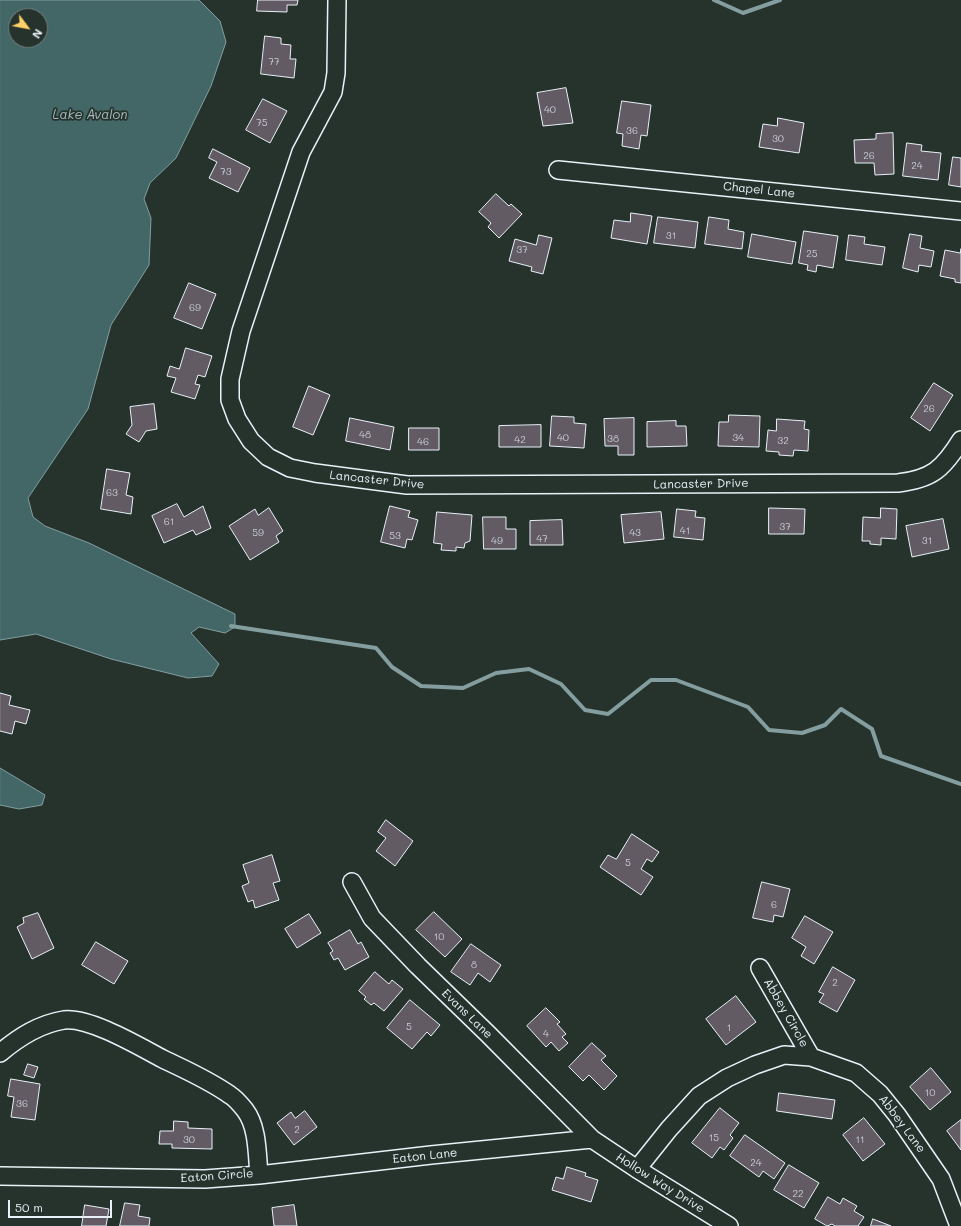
<!DOCTYPE html>
<style>
body{margin:0}
#map{position:relative;width:961px;height:1226px;overflow:hidden;background:#26332d;font-family:Mali,sans-serif}
canvas{display:block}
.north{position:absolute;left:8px;top:8px;width:40px;height:40px;box-sizing:border-box;background:#26332d;border:1px solid #747f7e;border-radius:50%;rotate:122deg;font-size:11px;font-weight:700;line-height:16px;text-align:center;color:#e8f1f8}
.north::after{content:'';display:block;margin:auto;width:14px;height:18px;background:#ffd166;clip-path:polygon(50% 0,100% 100%,50% 72%,0 100%)}
.scale{position:absolute;left:8px;top:1200px;width:104px;height:18px;box-sizing:border-box;border:2px solid #e8f1f8;border-top:0;padding-left:5px;font-size:12px;line-height:14px;white-space:nowrap;color:#e8f1f8;-webkit-text-stroke:3px #26332d;paint-order:stroke}
</style>
<div id="map">
<canvas width="961" height="1226"></canvas>
<div class="north">N</div>
<div class="scale">50 m</div>
</div>
<script>
const ctx = document.querySelector('canvas').getContext('2d');
ctx.lineJoin = 'round';
function paint(path, color) { ctx.fillStyle = color; ctx.fill(path, 'evenodd'); }
function strokePath(path, color, width, dash) { ctx.strokeStyle = color; ctx.lineWidth = width; ctx.lineCap = dash ? 'butt' : 'round'; ctx.setLineDash(dash || []); ctx.stroke(path); }
function label(font, color, halo, rows, align = 'center') {
  ctx.font = font + ' Mali,sans-serif'; ctx.lineWidth = 3.5; ctx.setLineDash([]); ctx.textBaseline = 'middle'; ctx.strokeStyle = halo; ctx.fillStyle = color; for (const [text, x, y, turn = 0] of rows) {
    ctx.save(); ctx.translate(x, y); ctx.rotate((+turn || 0) * Math.PI / 180); ctx.textAlign = isNaN(turn) ? turn : align; if (halo) ctx.strokeText(text, 0, 0); ctx.fillText(text, 0, 0); ctx.restore();
  }
}
const water = new Path2D(`
 M 0,0 L 199,0 L 220,21 L 226,42 L 211,86 L 176,158 L 150,183 L 144,199 L 151,218 L 149,265 L 111,325 L 88,409 L 28,498 L 33,517 L 45,526 L 89,543 L 235,614 L 235,627 L 225,633 L 199,627 L 191,633 L 219,664 L 212,676 L 188,678 L 111,659 L 36,634 L 0,640 ZM 16,16 L 40,16 L 40,40 L 16,40 Z
 M 0,768 L 45,795 L 42,805 L 19,809 L 0,805 Z`);
const stream = new Path2D(`
 M 714,0 L 743,13 L 780,0
 M 231,626 L 376,648 L 392,667 L 421,686 L 463,688 L 496,673 L 529,669 L 561,684 L 585,710 L 608,714 L 651,680 L 676,680 L 748,707 L 769,730 L 802,733 L 825,725 L 841,709 L 872,729 L 881,756 L 961,784`);
const building = new Path2D(`
 M 258,0 L 298,0 L 297,5 L 287,5 L 287,12 L 257,11 Z
 M 265,36 L 281,38 L 281,44 L 291,45 L 290,59 L 296,59 L 294,78 L 261,74 Z
 M 566,88 L 573,123 L 543,126 L 537,93 Z
 M 263,99 L 287,111 L 270,143 L 246,130 Z
 M 622,101 L 651,105 L 647,136 L 641,135 L 639,149 L 622,146 L 623,134 L 617,133 Z
 M 778,118 L 804,123 L 799,153 L 759,147 L 763,124 L 777,126 Z
 M 893,133 L 894,174 L 875,175 L 874,163 L 855,163 L 854,140 L 876,139 L 876,134 Z
 M 907,143 L 922,145 L 921,151 L 941,153 L 938,180 L 903,176 Z
 M 213,149 L 250,168 L 238,192 L 209,178 L 217,162 L 209,158 Z
 M 953,157 L 961,158 L 961,187 L 949,185 Z
 M 496,194 L 509,206 L 511,204 L 522,214 L 499,238 L 488,227 L 491,223 L 479,212 Z
 M 631,213 L 652,216 L 647,244 L 611,238 L 614,220 L 630,222 Z
 M 658,217 L 698,222 L 695,248 L 654,243 Z
 M 709,217 L 729,220 L 728,229 L 744,232 L 742,249 L 705,244 Z
 M 804,231 L 838,236 L 833,268 L 817,265 L 816,272 L 807,270 L 808,265 L 799,263 Z
 M 752,234 L 796,242 L 792,264 L 748,257 Z
 M 910,234 L 922,236 L 920,248 L 934,251 L 931,267 L 919,265 L 918,272 L 903,268 Z
 M 539,235 L 552,238 L 543,274 L 531,271 L 532,267 L 509,261 L 515,239 L 536,245 Z
 M 849,235 L 865,237 L 864,244 L 885,247 L 882,265 L 846,260 Z
 M 961,249 L 961,283 L 955,282 L 955,279 L 940,276 L 945,250 L 960,253 Z
 M 189,283 L 216,294 L 202,329 L 174,318 Z
 M 186,348 L 212,356 L 205,377 L 198,375 L 195,384 L 200,385 L 195,399 L 171,392 L 176,378 L 167,376 L 170,366 L 179,369 Z
 M 934,383 L 953,395 L 930,431 L 911,418 Z
 M 309,386 L 330,395 L 313,435 L 293,427 Z
 M 154,404 L 157,429 L 146,431 L 139,442 L 126,434 L 132,425 L 130,407 Z
 M 729,415 L 760,416 L 759,447 L 718,446 L 719,422 L 728,422 Z
 M 552,416 L 574,417 L 574,423 L 586,424 L 584,448 L 550,446 Z
 M 350,418 L 394,427 L 390,450 L 346,441 Z
 M 634,418 L 634,455 L 618,455 L 618,446 L 605,446 L 604,419 Z
 M 777,419 L 805,421 L 804,429 L 809,430 L 808,451 L 794,450 L 793,456 L 779,455 L 779,452 L 766,451 L 768,430 L 776,431 Z
 M 676,421 L 676,426 L 686,426 L 687,446 L 647,447 L 647,422 Z
 M 541,425 L 541,447 L 499,447 L 499,426 Z
 M 409,428 L 439,428 L 439,450 L 409,450 Z
 M 107,469 L 130,473 L 126,495 L 133,497 L 131,514 L 101,509 Z
 M 177,504 L 184,517 L 203,506 L 211,528 L 196,535 L 193,530 L 164,543 L 152,516 Z
 M 390,506 L 410,511 L 408,517 L 418,520 L 412,540 L 407,539 L 405,548 L 381,542 Z
 M 269,508 L 283,531 L 276,536 L 279,542 L 250,560 L 229,526 L 255,509 L 258,515 Z
 M 769,508 L 805,509 L 804,534 L 769,534 Z
 M 881,508 L 897,509 L 896,539 L 881,538 L 881,545 L 870,544 L 870,541 L 862,541 L 863,517 L 880,518 Z
 M 677,509 L 696,511 L 695,517 L 705,518 L 703,540 L 674,537 Z
 M 437,512 L 472,515 L 470,541 L 465,543 L 464,548 L 456,547 L 456,551 L 441,550 L 442,544 L 434,543 Z
 M 661,512 L 664,539 L 624,543 L 621,515 Z
 M 483,517 L 506,517 L 506,529 L 516,529 L 516,549 L 484,549 Z
 M 943,519 L 949,549 L 912,557 L 906,526 Z
 M 562,520 L 563,545 L 530,545 L 530,521 Z
 M 0,693 L 11,696 L 9,705 L 30,710 L 26,724 L 15,721 L 12,734 L 0,731 Z
 M 386,820 L 413,841 L 395,866 L 376,851 L 386,838 L 378,832 Z
 M 632,834 L 659,852 L 652,862 L 647,859 L 641,869 L 653,877 L 641,895 L 600,867 L 608,855 L 616,859 Z
 M 272,855 L 280,881 L 273,883 L 279,900 L 255,908 L 253,900 L 248,902 L 242,886 L 249,883 L 243,865 Z
 M 762,882 L 790,889 L 783,917 L 774,915 L 773,922 L 753,918 Z
 M 434,912 L 462,939 L 445,957 L 416,930 Z
 M 38,913 L 54,948 L 32,959 L 17,927 L 24,923 L 23,918 Z
 M 309,914 L 321,933 L 297,948 L 285,929 Z
 M 805,916 L 833,932 L 814,964 L 801,956 L 806,947 L 792,938 Z
 M 350,930 L 358,944 L 361,942 L 369,957 L 345,970 L 338,958 L 334,960 L 330,953 L 333,951 L 328,943 Z
 M 96,942 L 128,961 L 114,984 L 82,965 Z
 M 471,944 L 501,965 L 490,982 L 478,973 L 470,985 L 451,972 Z
 M 833,967 L 855,980 L 837,1012 L 819,1002 L 824,994 L 819,992 Z
 M 375,972 L 389,984 L 392,980 L 403,989 L 384,1011 L 374,1003 L 371,1005 L 364,999 L 366,997 L 359,991 Z
 M 736,996 L 756,1022 L 726,1045 L 706,1019 Z
 M 410,1000 L 440,1025 L 431,1036 L 427,1032 L 412,1049 L 387,1028 Z
 M 546,1008 L 560,1022 L 557,1024 L 566,1034 L 562,1037 L 568,1043 L 559,1051 L 551,1042 L 546,1047 L 527,1026 Z
 M 592,1043 L 606,1056 L 601,1060 L 617,1076 L 604,1090 L 589,1075 L 583,1081 L 569,1067 Z
 M 28,1064 L 38,1067 L 34,1078 L 24,1075 Z
 M 931,1068 L 951,1092 L 930,1110 L 910,1087 Z
 M 11,1079 L 40,1084 L 35,1120 L 11,1117 L 14,1097 L 8,1096 Z
 M 779,1093 L 835,1100 L 832,1119 L 777,1111 Z
 M 720,1108 L 739,1123 L 730,1135 L 733,1138 L 724,1150 L 720,1147 L 712,1158 L 692,1143 Z
 M 305,1111 L 317,1127 L 294,1145 L 277,1123 L 291,1112 L 295,1118 Z
 M 864,1118 L 885,1144 L 863,1161 L 843,1135 Z
 M 961,1120 L 961,1150 L 947,1131 Z
 M 174,1121 L 188,1122 L 188,1128 L 212,1129 L 212,1149 L 172,1148 L 172,1144 L 159,1144 L 160,1131 L 173,1131 Z
 M 745,1135 L 785,1163 L 774,1179 L 763,1171 L 759,1177 L 730,1156 Z
 M 789,1165 L 819,1183 L 804,1208 L 774,1190 Z
 M 567,1167 L 586,1173 L 585,1176 L 598,1180 L 591,1202 L 552,1190 L 556,1177 L 563,1179 Z
 M 828,1197 L 840,1204 L 843,1198 L 857,1206 L 854,1211 L 864,1217 L 858,1226 L 835,1226 L 832,1224 L 827,1226 L 815,1219 Z
 M 125,1203 L 140,1205 L 138,1216 L 150,1218 L 149,1226 L 120,1226 Z
 M 85,1205 L 109,1209 L 106,1226 L 82,1226 Z
 M 294,1205 L 297,1226 L 274,1226 L 272,1208 Z
 M 873,1219 L 891,1226 L 871,1226 Z`);
const minor = new Path2D(`
 M 337,0 L 336,73 L 333,92 L 301,152 L 241,331 L 230,379 L 230,400 L 237,419 L 251,441 L 268,457 L 290,468 L 315,473 L 407,485 L 898,483 C 932,479 943,469 961,440
 M 558,170 L 961,211
 M 352,882 L 372,918 L 418,966 L 488,1034 L 592,1139 L 637,1169 L 729,1226
 M 760,968 L 811,1057
 M 0,1053 C 19,1037 39,1024 64,1020 C 90,1017 140,1047 163,1059 C 186,1070 209,1080 230,1095 C 235,1098 241,1105 245,1110 C 258,1127 257,1154 259,1175 L 205,1179 L 0,1176
 M 637,1169 L 669,1129 L 699,1096 L 727,1078 L 755,1065 L 784,1055 L 811,1057 L 856,1073 L 880,1094 L 897,1115 L 941,1179 L 959,1226
 M 259,1175 L 431,1155 L 592,1139`);
const numberNames = [
 ["77",274,62],
 ["40",550,110],
 ["75",262,123],
 ["36",632,131],
 ["30",778,139],
 ["26",869,156],
 ["24",917,166],
 ["73",226,172],
 ["31",671,236],
 ["37",522,250],
 ["25",812,254],
 ["69",195,308],
 ["26",929,409],
 ["48",365,435],
 ["40",563,438],
 ["34",738,438],
 ["38",613,439],
 ["42",520,440],
 ["32",783,441],
 ["46",423,442],
 ["63",112,493],
 ["61",169,522],
 ["37",785,527],
 ["41",685,531],
 ["59",258,533],
 ["43",635,533],
 ["53",395,536],
 ["47",542,539],
 ["49",497,541],
 ["31",927,541],
 ["5",628,863],
 ["6",774,905],
 ["10",439,937],
 ["8",474,965],
 ["2",835,983],
 ["5",409,1027],
 ["1",729,1028],
 ["4",546,1034],
 ["10",930,1093],
 ["36",22,1104],
 ["2",297,1130],
 ["15",714,1138],
 ["30",189,1140],
 ["11",860,1140],
 ["24",756,1163],
 ["22",798,1194]
];
const streetNames = [
 ["Chapel Lane",759,190,6],
 ["Lancaster Drive",377,480,6],
 ["Lancaster Drive",701,484,-1],
 ["Abbey Circle",786,1013,60],
 ["Evans Lane",467,1014,44],
 ["Abbey Lane",902,1124,53],
 ["Eaton Lane",425,1156,-6],
 ["Eaton Circle",217,1176,-4],
 ["Hollow Way Drive",660,1183,32]
];
const waterNames = [
 ["Lake Avalon",90,115]
];
paint(water, '#426766');
strokePath(water, '#849ea0', 1);
strokePath(stream, '#849ea0', 4);
paint(building, '#635b63');
strokePath(building, '#e8f1f8', 1);
strokePath(minor, '#e8f1f8', 20);
strokePath(minor, '#26332d', 17);
label('10px', '#c7ccd3', null, numberNames);
label('12px', '#e8f1f8', '#26332d', streetNames);
label('italic 13px', '#a6babe', '#26332d', waterNames);
</script>
